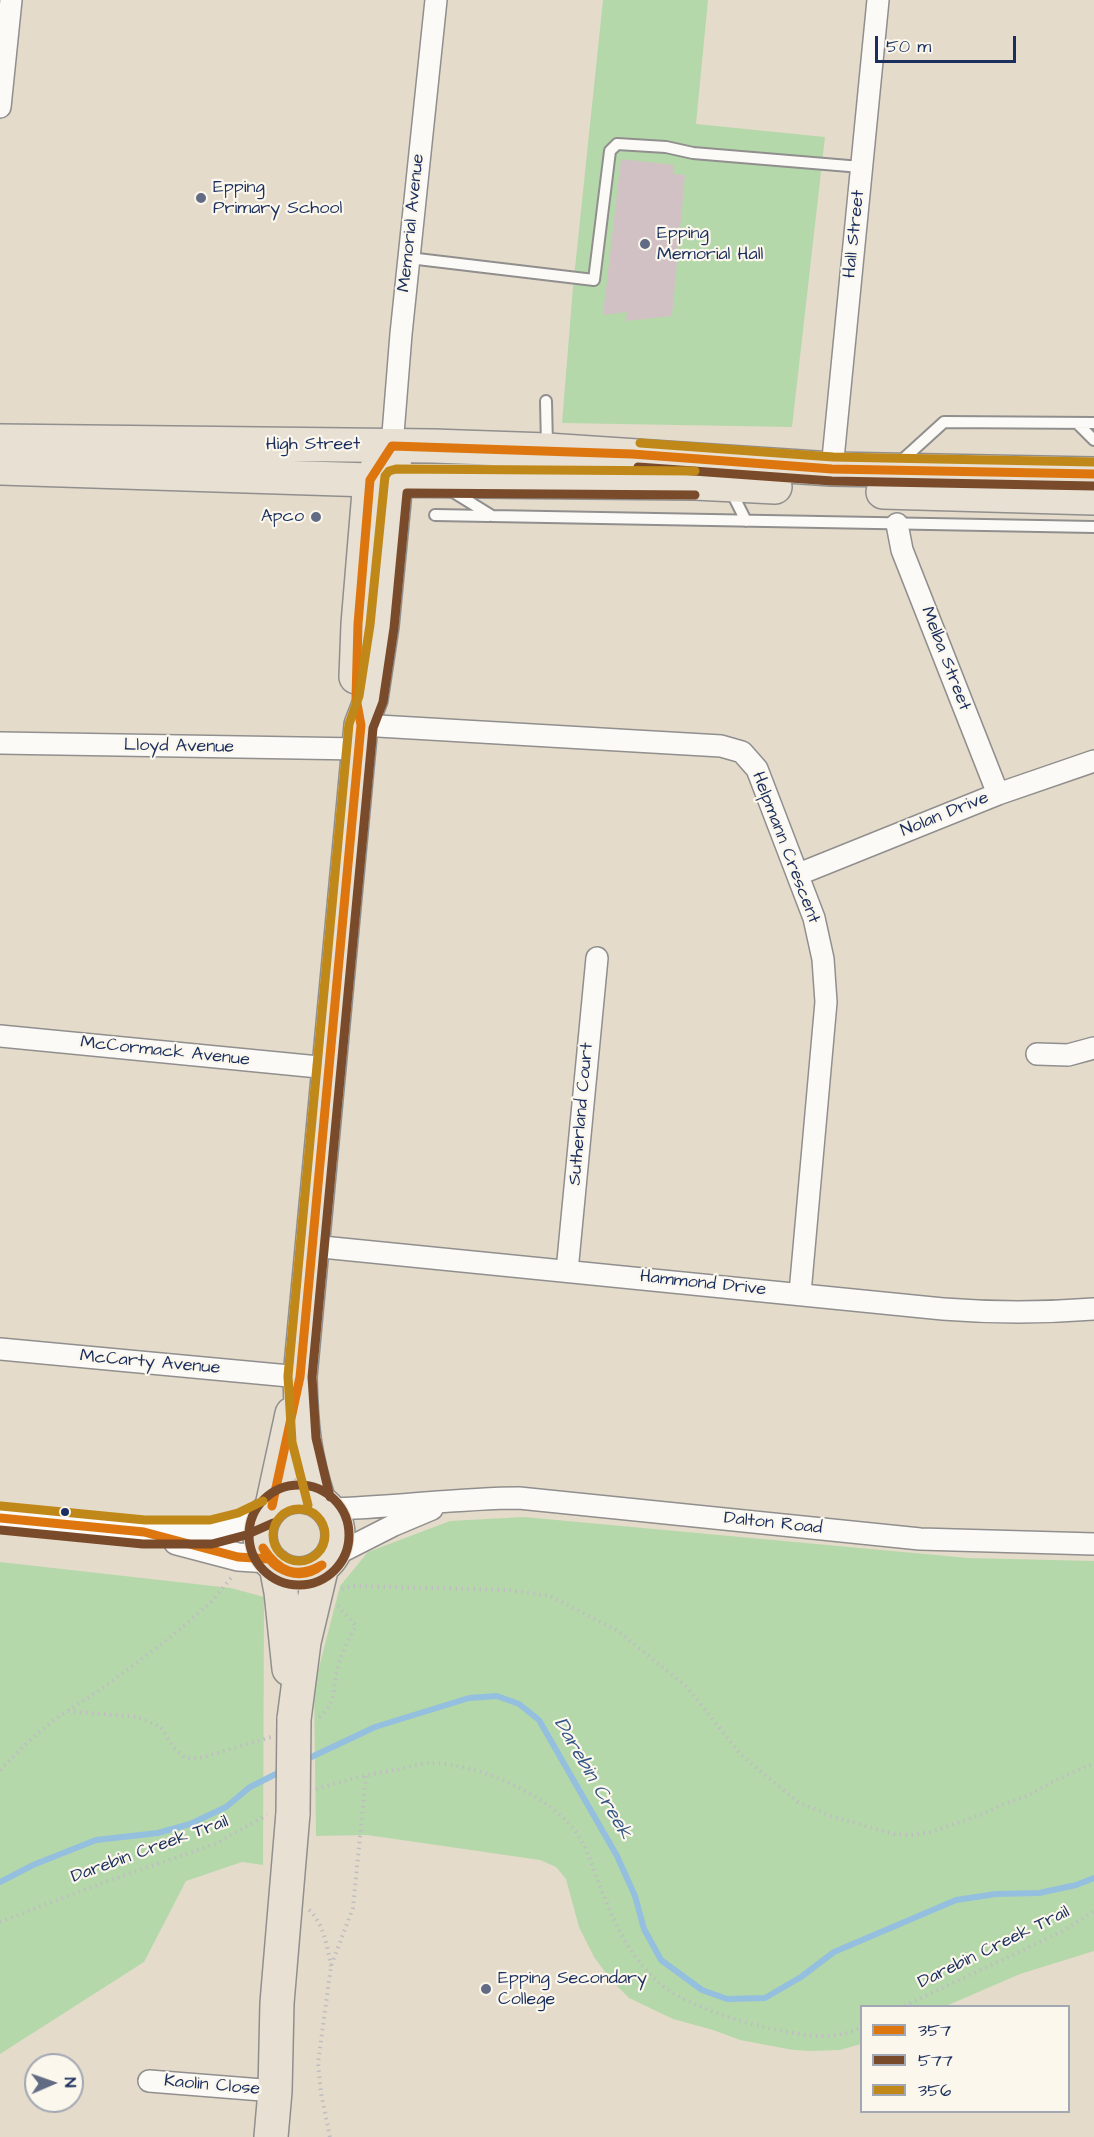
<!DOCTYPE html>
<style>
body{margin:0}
#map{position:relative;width:1094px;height:2137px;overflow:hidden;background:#e5dbca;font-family:"Architects Daughter",sans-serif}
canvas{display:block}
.legend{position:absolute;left:860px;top:2005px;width:210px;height:108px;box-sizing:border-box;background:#fbf7ec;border:2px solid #a1a7b3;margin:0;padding:8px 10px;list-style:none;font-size:18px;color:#1b2f5e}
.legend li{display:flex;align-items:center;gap:12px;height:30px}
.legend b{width:30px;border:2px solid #a1a7b3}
.north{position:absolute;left:24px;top:2053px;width:60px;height:60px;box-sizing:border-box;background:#fbf7ec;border:2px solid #a1a7b3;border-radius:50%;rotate:88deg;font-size:16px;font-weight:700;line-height:24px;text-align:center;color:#1b2f5e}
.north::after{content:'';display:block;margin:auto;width:21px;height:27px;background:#626b84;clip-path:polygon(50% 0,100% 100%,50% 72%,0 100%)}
.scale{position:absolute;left:875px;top:36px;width:141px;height:27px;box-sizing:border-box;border:3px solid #1b2f5e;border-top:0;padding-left:8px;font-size:18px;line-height:21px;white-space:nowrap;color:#1b2f5e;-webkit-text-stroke:4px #fbf7ec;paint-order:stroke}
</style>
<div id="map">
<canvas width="1094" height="2137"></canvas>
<ul class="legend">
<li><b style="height:8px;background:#dd760e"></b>357</li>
<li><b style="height:8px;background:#7a4b2a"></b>577</li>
<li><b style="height:8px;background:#c08818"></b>356</li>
</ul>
<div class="north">N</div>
<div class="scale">50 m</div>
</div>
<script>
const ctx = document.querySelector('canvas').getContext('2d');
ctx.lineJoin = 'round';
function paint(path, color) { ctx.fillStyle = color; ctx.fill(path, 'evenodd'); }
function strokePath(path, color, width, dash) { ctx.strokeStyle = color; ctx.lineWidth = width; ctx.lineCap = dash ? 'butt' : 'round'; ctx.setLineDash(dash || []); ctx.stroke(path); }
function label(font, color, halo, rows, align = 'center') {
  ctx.font = font + ' "Architects Daughter",sans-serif'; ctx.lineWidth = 4.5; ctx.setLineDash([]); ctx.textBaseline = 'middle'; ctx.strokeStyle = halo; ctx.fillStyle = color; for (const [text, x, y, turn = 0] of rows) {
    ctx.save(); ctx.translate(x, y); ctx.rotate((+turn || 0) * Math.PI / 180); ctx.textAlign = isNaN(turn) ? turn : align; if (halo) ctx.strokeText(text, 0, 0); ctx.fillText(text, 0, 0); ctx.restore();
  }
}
const green = new Path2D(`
 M 603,0 L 708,0 L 696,124 L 825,137 L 792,427 L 562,423 L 573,287 Z
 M 524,1517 L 968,1558 L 1094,1561 L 1094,1951 L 1020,1974 L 946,2006 L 862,2006 L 861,2044 L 840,2050 L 811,2051 L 793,2050 L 740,2040 L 713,2030 L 673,2019 L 629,1998 L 611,1980 L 594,1957 L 579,1927 L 566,1879 L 556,1867 L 540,1860 L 367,1835 L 316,1836 L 314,1687 L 340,1586 L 368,1552 L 450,1521 Z
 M 0,1562 L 231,1588 L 264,1597 L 263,1865 L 242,1862 L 186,1881 L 144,1962 L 0,2054 Z`);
const stream = new Path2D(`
 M 305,1760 L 375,1727 L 469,1698 L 497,1696 L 519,1704 L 539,1720 L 617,1856 L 635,1896 L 644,1929 L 661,1960 L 702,1990 L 727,1999 L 765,1998 L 801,1977 L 834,1952 L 956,1900 L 996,1894 L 1039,1893 L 1076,1885 L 1094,1878
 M 0,1882 L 33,1865 L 96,1840 L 158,1833 L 190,1824 L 226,1807 L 250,1787 L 282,1771`);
const building = new Path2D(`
 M 621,159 L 674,165 L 673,174 L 685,175 L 672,316 L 626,321 L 627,312 L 603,315 Z`);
const path = new Path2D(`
 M 342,1589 L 352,1586 L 508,1590 L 550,1596 L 618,1631 L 687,1687 L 741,1755 L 798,1802 L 833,1817 L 894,1834 L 911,1835 L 931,1832 L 983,1814 L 999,1806 L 1029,1795 L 1052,1782 L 1094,1763
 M 68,1711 L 137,1717 L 161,1727 L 174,1748 L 185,1758 L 200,1758 L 271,1737
 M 319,1717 C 336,1705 333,1688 337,1670 C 341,1655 348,1639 356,1626 L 338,1606
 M 0,1770 L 31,1739 L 54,1720 L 104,1687 L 172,1636 L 211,1602 L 231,1578
 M 316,1789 C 344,1780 372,1774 400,1769 C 410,1767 421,1763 431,1763 C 477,1763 552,1796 578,1835 C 588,1851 594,1871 601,1889 C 614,1922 630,1957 657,1981 C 680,2003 734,2020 764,2027 C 797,2034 830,2043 862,2027
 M 309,1910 C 324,1924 327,1946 331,1966
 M 0,1922 L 102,1883 L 215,1844 L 267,1815
 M 904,2006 L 1061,1932 L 1094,1911
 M 330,2137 L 321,2093 L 318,2063 L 331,1966 L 353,1908 L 366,1775`);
const service = new Path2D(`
 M 409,258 L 594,280 L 610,151 L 617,144 L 666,147 L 693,153 L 861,167
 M 546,401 L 547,446
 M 1077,423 L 1094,440
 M 900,462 L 944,422 L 1094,423
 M 730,489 L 746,521
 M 450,490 L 492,516 L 1094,527
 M 435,515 L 489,516`);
const minor = new Path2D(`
 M 0,107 L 11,0
 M 392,446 L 401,334 L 436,0
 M 832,469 L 878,0
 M 897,524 L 902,550 L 998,794
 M 361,725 L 721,746 L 742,752 L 757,769 L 814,918 L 823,959 L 826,1002 L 800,1293
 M 0,743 L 359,749
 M 799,874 L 998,794 L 1094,761
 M 0,1036 L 329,1068
 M 1037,1054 L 1068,1055 L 1094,1048
 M 312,1246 L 943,1309 C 994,1313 1043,1313 1094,1309
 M 567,1271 L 597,958
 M 0,1349 L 300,1377
 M 328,1509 C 392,1508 455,1498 519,1498 L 920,1539 L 1094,1544
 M 331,1557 L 394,1525 L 432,1509
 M 149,2081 L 275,2091`);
const tertiary = new Path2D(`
 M 0,1518 L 144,1532 L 212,1532 L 242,1524 L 268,1512
 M 177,1541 L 238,1557 L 269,1559`);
const primary = new Path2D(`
 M 0,441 L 433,446 L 547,450 L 832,469 L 1094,474
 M 0,468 L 370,480 L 695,483 L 775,487
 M 883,492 L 1094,498
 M 356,677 L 358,624 L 370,480 L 381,462
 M260 1535a39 39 0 1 1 78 0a39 39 0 1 1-78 0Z
 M 319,1501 C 304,1456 301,1424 300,1377 L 361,725 L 371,699 L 382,626 L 396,481 L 394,460
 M 272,1506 L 292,1414
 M 276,1566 L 281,1592 L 289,1669
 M 294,1719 L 304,1642 L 322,1566
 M 271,2137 L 275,2091 L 277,2003 L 293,1813`);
const primaryBridge = new Path2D(`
 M 293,1813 L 294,1719`);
const bus1 = new Path2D(`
 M 272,1506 L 300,1377 L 361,725 L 356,698 L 358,624 L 370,480 L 392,446 L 632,454 L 832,469 L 1094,474
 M 0,1518 L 144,1532 L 238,1557 L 269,1559
 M 263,1548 C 278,1571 296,1580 322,1565
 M 263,1548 C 273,1572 301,1582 322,1565`);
const bus2 = new Path2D(`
 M 638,467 L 832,481 L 1094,486
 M249 1535a50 50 0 1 1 100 0a50 50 0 1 1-100 0Z
 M 330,1497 L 316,1438 L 312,1377 L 373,728 L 383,702 L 394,628 L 407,493 L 695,495
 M 0,1530 L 143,1544 L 212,1544 L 246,1535 L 273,1523`);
const bus3 = new Path2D(`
 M 640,443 L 833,457 L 1094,462
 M 308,1505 L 292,1442 L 288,1376 L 349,724 L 359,696 L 370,625 L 385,476 L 389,471 L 396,469 L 695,471
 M 1,1506 L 145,1520 L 210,1520 L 238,1513 L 263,1501
 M273 1535a26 26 0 1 1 52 0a26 26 0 1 1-52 0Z`);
const markers = [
 [201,198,6,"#626b84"],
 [645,244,6,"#626b84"],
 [316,517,6,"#626b84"],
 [65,1512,5,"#1b2f5e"],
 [486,1989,6,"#626b84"]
];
const poiNames = [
 ["Epping",213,188],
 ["Primary School",213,209],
 ["Epping",657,234],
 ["Memorial Hall",657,255],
 ["Apco",304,517,"right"],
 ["Epping Secondary",498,1979],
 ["College",498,2000]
];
const streetNames = [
 ["Memorial Avenue",412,223,-84],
 ["Hall Street",855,234,-84],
 ["High Street",313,445],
 ["Melba Street",945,659,69],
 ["Lloyd Avenue",179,747,1],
 ["Nolan Drive",945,815,-22],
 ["Helpmann Crescent",785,848,69],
 ["McCormack Avenue",165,1052,6],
 ["Sutherland Court",582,1114,-85],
 ["Hammond Drive",703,1284,6],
 ["McCarty Avenue",150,1363,5],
 ["Dalton Road",773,1524,6],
 ["Darebin Creek Trail",150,1850,-20],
 ["Darebin Creek Trail",994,1948,-26],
 ["Kaolin Close",212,2086,5]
];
const waterNames = [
 ["Darebin Creek",592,1779,60]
];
paint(green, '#b5d8aa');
strokePath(stream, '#94bfde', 6);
paint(building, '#d1c1c4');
strokePath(service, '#908f8e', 14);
strokePath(minor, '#908f8e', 24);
strokePath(tertiary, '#908f8e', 30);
strokePath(primary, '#908f8e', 36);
strokePath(path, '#bebec0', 4, [1.5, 4.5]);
strokePath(service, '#fbfaf7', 10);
strokePath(minor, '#fbfaf7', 21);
strokePath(tertiary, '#fbfaf7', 27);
strokePath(primary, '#e7e0d3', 33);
strokePath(primaryBridge, '#908f8e', 36, []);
strokePath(primaryBridge, '#e7e0d3', 33);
strokePath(bus1, '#dd760e', 9);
strokePath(bus2, '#7a4b2a', 9);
strokePath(bus3, '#c08818', 9);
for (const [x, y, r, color] of markers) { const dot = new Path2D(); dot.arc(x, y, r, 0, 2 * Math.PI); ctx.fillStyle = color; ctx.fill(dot); strokePath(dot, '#fbf7ec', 2); }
label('18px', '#1b2f5e', '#fbf7ec', poiNames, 'left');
label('18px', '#1b2f5e', '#fbf7ec', streetNames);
label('italic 20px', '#355787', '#fbf7ec', waterNames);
</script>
